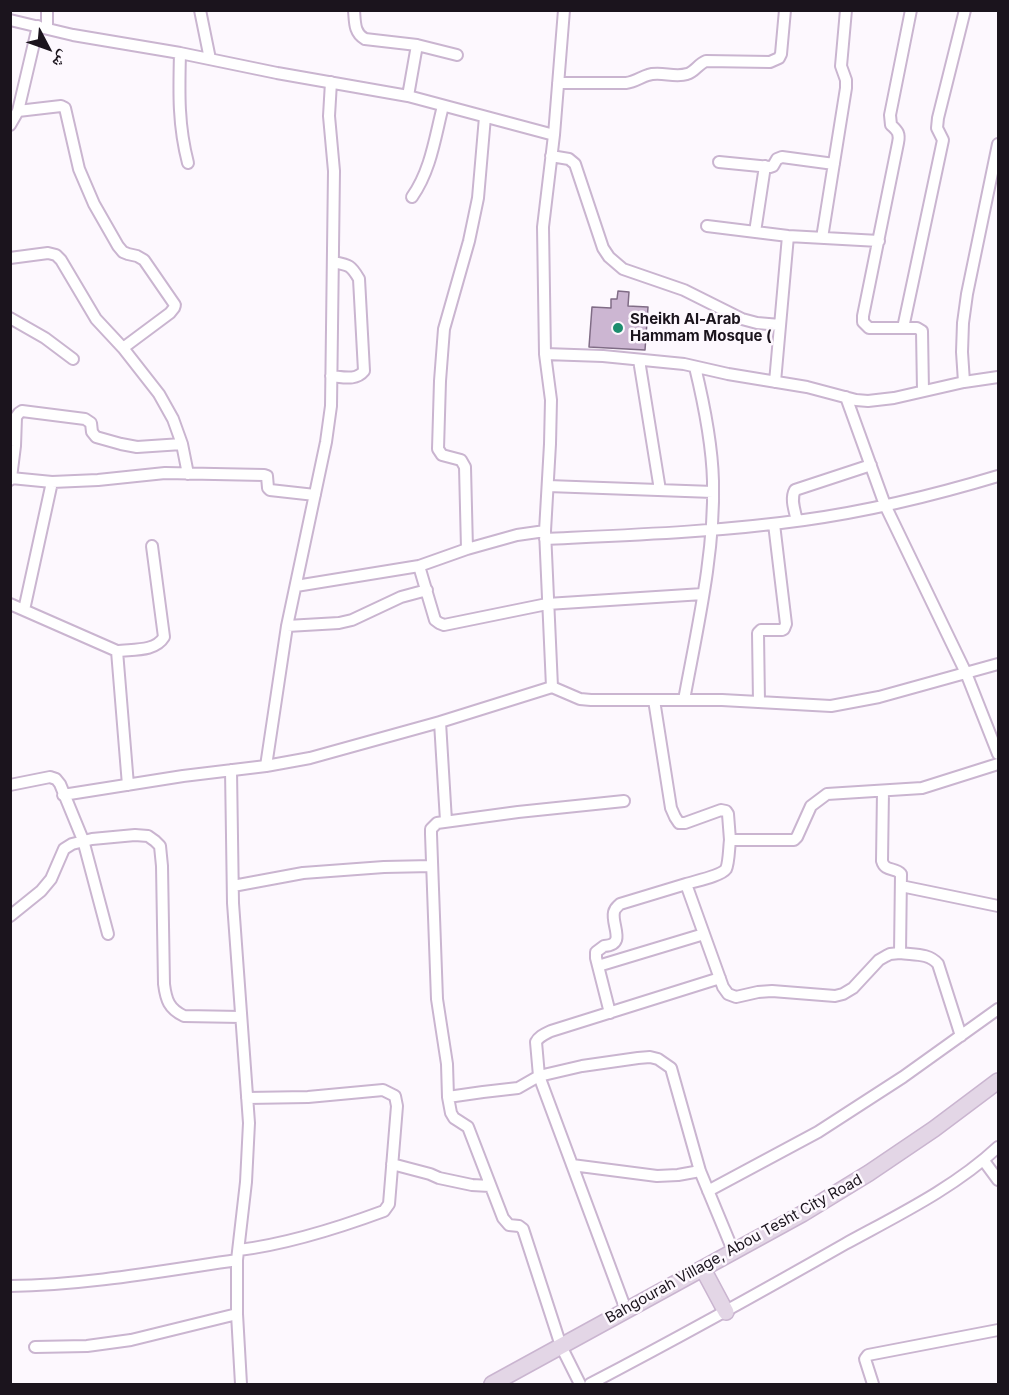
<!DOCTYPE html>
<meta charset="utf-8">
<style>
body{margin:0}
#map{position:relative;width:1009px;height:1395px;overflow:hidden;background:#fdf8fe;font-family:Inter,"Noto Naskh Arabic",sans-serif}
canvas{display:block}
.frame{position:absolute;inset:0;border:12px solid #1b141d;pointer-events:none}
.north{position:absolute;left:18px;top:18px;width:60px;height:60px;-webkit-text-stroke:4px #fdf8fe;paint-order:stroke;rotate:131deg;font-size:16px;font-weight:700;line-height:24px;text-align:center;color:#1b141d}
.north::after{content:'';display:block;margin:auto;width:21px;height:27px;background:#1b141d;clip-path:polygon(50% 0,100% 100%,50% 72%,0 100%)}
</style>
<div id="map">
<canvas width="1009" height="1395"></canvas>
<div class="frame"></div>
<div class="north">ش</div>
</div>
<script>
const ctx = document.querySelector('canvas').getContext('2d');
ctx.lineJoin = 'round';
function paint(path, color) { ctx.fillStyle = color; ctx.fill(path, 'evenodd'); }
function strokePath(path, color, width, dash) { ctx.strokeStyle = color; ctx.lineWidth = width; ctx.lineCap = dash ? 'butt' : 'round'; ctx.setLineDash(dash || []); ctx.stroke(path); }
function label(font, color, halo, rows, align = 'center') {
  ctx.font = font + ' Inter,sans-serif'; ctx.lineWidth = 5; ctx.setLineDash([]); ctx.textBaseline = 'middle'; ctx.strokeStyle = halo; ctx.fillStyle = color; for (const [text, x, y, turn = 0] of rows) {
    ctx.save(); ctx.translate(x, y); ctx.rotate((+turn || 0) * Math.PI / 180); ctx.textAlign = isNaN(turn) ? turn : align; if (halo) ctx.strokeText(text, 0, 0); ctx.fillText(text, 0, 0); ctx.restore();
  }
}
const building = new Path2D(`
 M 618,291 L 629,292 L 628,306 L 648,307 L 645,350 L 589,347 L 592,307 L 611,308 L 611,299 L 617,299 Z`);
const street = new Path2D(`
 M 47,10 L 47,28
 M 200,10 L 210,59
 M 354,10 C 355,22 354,33 365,39 L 417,45 L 457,55
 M 911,10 L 890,115 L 891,125 C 898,131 900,134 898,143 L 863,316 L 863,322 L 869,328 L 917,328 L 922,331 L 923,391
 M 10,20 L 73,35 L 180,53 L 277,73 L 408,96
 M 417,45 L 408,96 L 554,135
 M 180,53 C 179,92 178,125 188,163
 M 558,83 L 626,83 C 635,82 641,77 648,75 C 660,71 675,78 687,74 C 695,72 698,64 706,61 L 770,62 L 779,58 L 781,54 L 785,10
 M 18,111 L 61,106 L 65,108 L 79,169 L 94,204 L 118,246 L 123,252 L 128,254 L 137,256 L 144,260 L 175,305 L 174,308 L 170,313 L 123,348
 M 10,125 L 18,111 L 38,26
 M 551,156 L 569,159 L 575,164 L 603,248 L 609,257 L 623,269 L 684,290 L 742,319 L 757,323 L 780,325
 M 719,162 L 770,167 L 773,166 L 777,159 L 782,157 L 834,164
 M 412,197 C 431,170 435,137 443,106
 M 707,226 L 788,236 L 879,241
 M 755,232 L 765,166
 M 822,238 L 846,88 L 846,80 L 841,66 L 846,10
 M 10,258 L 48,253 L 56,255 L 61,260 L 96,319 L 123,348 L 159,394 L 173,419 L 182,444 L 188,474
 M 10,318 L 45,338 L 73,359
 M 903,328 L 943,140 L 937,128 L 938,118 L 965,10
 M 545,354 L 603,356 L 684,364 L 728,374 L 807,387 L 856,400 L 868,401 L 894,398 L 964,382 L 998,377
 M 639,360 L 660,490
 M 331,376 C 343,377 356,381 364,371 L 359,279 C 351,265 349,265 333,262
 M 775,382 L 788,236
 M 964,382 L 962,352 L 963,323 L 967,294 L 998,144
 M 846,397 L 885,505 L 966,673 L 998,754
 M 11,478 L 15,446 L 16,417 L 19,413 L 22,411 L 85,419 L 91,423 L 92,432 L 96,437 L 121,444 L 137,447 L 182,444
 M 10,480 L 11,478 L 52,482
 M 548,486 L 713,492
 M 797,521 C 795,511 790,499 795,490 L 871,465
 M 545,539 C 631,535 718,532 804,520 C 869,511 935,495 998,476
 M 467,549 L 465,467 L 461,460 L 442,455 L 438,449 L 440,381 L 444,329 L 469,241 L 478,198 L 485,117
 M 419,566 L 435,620 L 439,623 L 444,625 L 547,604 L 703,594
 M 296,586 L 419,566 L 467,549 L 517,535 L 545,531
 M 10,604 L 117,651 L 128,785
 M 24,610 L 52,482 L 98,480 L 165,473 L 264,475 L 267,476 L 268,488 L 270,490 L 315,495
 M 287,626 L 339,623 L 352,620 L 401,597 L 427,590
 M 117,651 C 133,649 155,652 164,637 L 152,546
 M 552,687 L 580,699 L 591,700 L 722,700 L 831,706 L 879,697 L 998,664
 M 654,700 L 671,808 L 675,817 L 679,823 L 685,823 L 721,810 L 726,811 L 728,814 L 730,840 L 794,840 L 797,837 L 811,806 L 827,794 L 922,788 L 998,764
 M 684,700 C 697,629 715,553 713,481 C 712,442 704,404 695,367
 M 759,702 L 758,633 L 761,630 L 782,630 L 784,629 L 786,624 L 774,524
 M 266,766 L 287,626 L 326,442 L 331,406 L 334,171 L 329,116 L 331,82
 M 231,770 L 233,903 L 249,1123 L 246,1182 L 237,1260 L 237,1314 L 241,1384
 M 10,785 L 50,777 L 56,779 L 60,784 L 83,840 L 108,934
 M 883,791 L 882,861 C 885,872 895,867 901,874 L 900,953 C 914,955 929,953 938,964 L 961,1036
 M 63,795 L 183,776 L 266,766 L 310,758 L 440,722
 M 446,821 L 440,722 L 552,687 L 545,531 L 550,444 L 551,400 L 545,354 L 543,227 L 554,135 L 564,10
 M 730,840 C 729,847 729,863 726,869 C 721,876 695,881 686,884 L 723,987 L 728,994 L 736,997 L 758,992 L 772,991 L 835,996 L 843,994 L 853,988 L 879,960 L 886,956 L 890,954 L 900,953
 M 233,886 L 303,873 L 384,867 L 432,866
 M 901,886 L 998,906
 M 10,916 L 41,891 L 51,879 L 64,849 L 72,844 L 92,839 L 135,835 L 148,836 L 155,841 L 160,846 L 162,866 L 164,984 C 166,1000 169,1009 184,1016 L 241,1017
 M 598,966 L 704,934
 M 610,1013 L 596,958 L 596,952 L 604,946 C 627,945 611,925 614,912 C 615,908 617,907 620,904 L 686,884
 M 448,1097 L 483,1092 L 518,1088 L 539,1076 L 582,1066 L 638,1058 L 650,1057 L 658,1059 L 671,1068 L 700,1171 L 734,1253
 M 984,1161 L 998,1180
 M 392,1164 L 430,1174 L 439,1178 L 472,1185 L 490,1186
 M 572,1165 L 657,1176 L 678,1175 L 700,1171
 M 708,1191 L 818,1132 L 903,1077 L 998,1009
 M 239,1250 C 288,1244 338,1228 384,1211 L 389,1204 L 397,1106 L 395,1096 L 383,1090 L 308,1097 L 247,1098
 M 10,1286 C 87,1285 162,1271 237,1260
 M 626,1310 L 539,1076 L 536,1042 C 539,1036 545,1034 551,1031 L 720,978
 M 35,1347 L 87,1346 L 131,1340 L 237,1314
 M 580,1384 L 561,1346 L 523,1229 L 519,1226 L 509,1225 L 503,1218 L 468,1127 L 454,1118 L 451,1113 L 448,1097 L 447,1064 L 437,999 L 431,834 L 431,829 L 437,823 L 518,812 L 624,801
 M 590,1384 C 676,1339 761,1292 845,1244 C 898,1215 954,1188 998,1147
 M 873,1384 L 865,1359 L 868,1355 L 998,1330`);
const secondary = new Path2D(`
 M 703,1269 L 726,1312
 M 492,1384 L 802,1214 L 869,1173 L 934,1129 L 998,1081`);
const markers = [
 [618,328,6,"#1d8d6e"]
];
const poiNames = [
 ["Sheikh Al-Arab",630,319],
 ["Hammam Mosque (",630,336]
];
const streetNames = [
 ["Bahgourah Village, Abou Tesht City Road",734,1249,-29]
];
paint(building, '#ccb6d2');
strokePath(building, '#806c86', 1.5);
strokePath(street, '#cab5d0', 14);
strokePath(secondary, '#cab5d0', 18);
strokePath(street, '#fff', 10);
strokePath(secondary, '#e3d6e6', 15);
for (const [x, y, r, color] of markers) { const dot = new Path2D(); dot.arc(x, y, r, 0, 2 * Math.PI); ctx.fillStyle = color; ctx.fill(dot); strokePath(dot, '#fdf8fe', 2); }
label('bold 15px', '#1b141d', '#fdf8fe', poiNames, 'left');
label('15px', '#1b141d', '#fdf8fe', streetNames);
</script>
